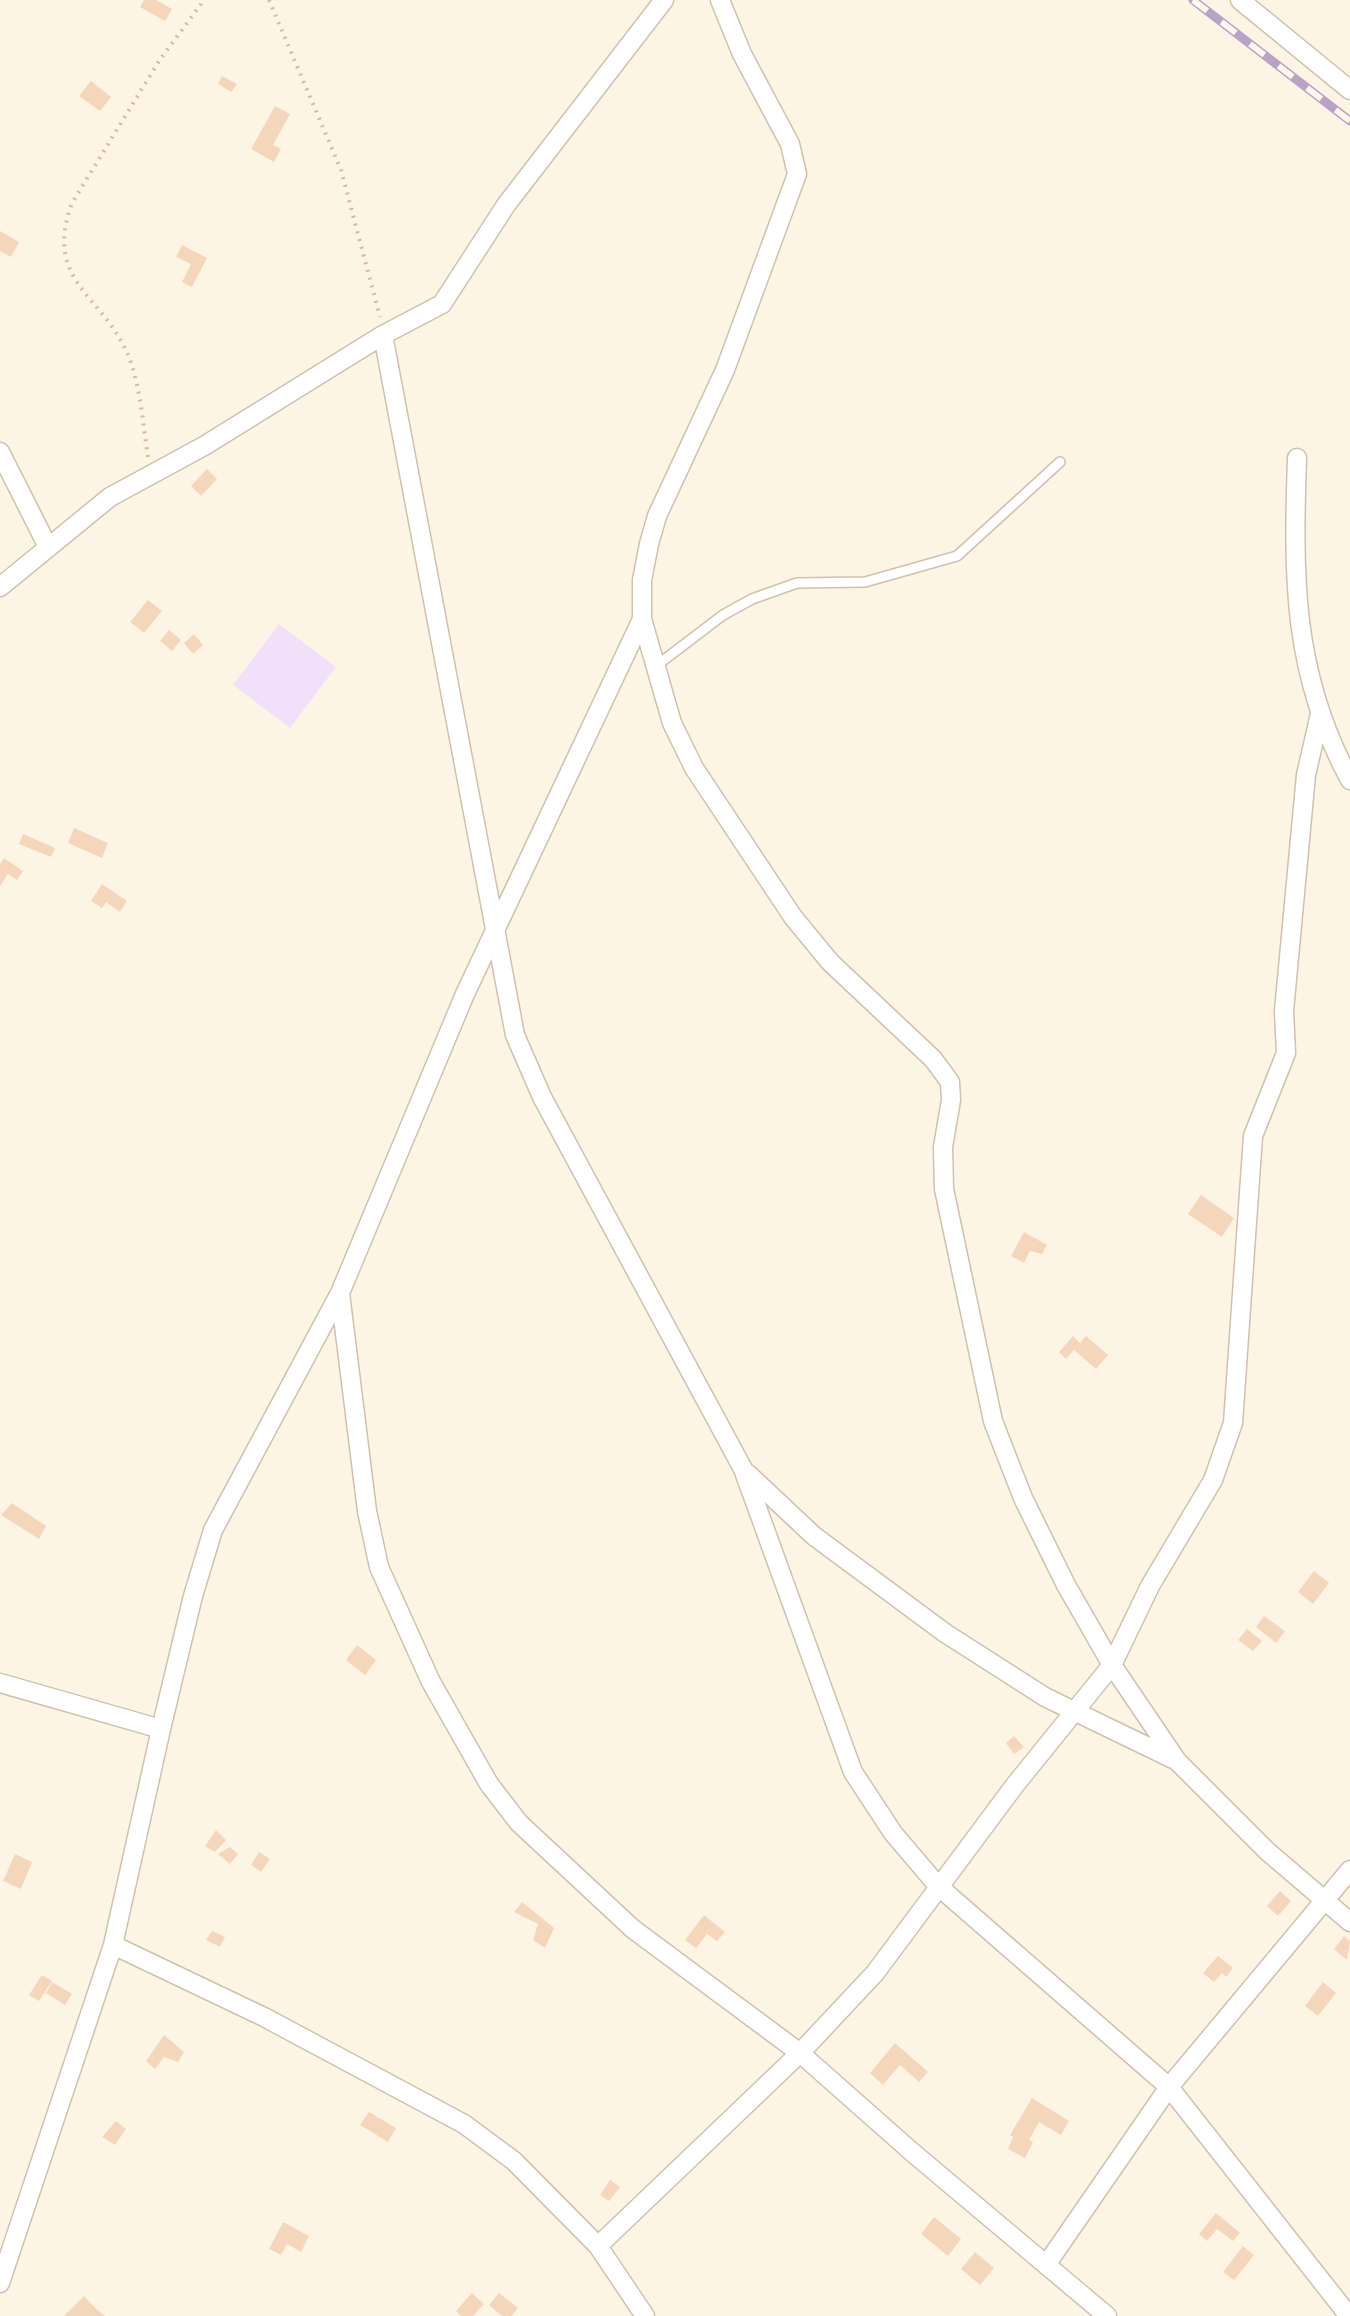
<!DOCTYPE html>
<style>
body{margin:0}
canvas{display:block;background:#fdf5e4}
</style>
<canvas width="1350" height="2316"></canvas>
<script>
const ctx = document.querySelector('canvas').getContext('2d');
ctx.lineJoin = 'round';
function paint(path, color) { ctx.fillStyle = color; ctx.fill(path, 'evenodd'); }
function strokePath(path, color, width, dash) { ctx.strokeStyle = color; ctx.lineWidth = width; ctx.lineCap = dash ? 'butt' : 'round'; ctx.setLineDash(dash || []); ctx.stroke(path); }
const education = new Path2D(`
 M 279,624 L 336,667 L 290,728 L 233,685 Z`);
const building = new Path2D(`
 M 144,0 L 156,0 L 172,9 L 165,21 L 140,7 Z
 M 222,76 L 237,84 L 231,92 L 218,84 Z
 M 91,81 L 111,97 L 100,111 L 79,96 Z
 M 275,106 L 290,114 L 273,145 L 281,149 L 274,162 L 251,149 Z
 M 0,231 L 19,242 L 11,257 L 0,251 Z
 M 182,245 L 207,258 L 192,287 L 182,282 L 191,264 L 176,257 Z
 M 207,469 L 217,479 L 201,496 L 191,486 Z
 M 148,600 L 162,611 L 144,633 L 130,622 Z
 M 169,630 L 181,640 L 172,651 L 160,641 Z
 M 194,634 L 203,645 L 193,654 L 184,643 Z
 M 74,828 L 108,843 L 102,858 L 68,843 Z
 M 23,834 L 55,848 L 51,857 L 19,844 Z
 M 4,858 L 23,871 L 17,880 L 8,874 L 0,886 L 0,864 Z
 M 102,884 L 127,901 L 120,912 L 106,902 L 102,908 L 91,901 Z
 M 1201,1195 L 1234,1218 L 1222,1237 L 1188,1214 Z
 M 1024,1232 L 1047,1245 L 1042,1254 L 1030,1251 L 1024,1263 L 1011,1256 Z
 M 1073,1336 L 1080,1343 L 1086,1336 L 1108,1355 L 1096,1369 L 1074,1350 L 1066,1359 L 1059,1352 Z
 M 12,1503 L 46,1526 L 39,1539 L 1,1515 Z
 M 1314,1571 L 1329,1583 L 1313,1604 L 1298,1592 Z
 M 1264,1616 L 1285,1631 L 1276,1643 L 1256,1627 Z
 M 1247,1629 L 1262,1641 L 1253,1651 L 1238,1640 Z
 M 357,1645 L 376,1660 L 365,1675 L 346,1660 Z
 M 1014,1736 L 1024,1747 L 1014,1754 L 1006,1743 Z
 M 216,1830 L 226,1840 L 215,1852 L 205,1846 Z
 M 230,1847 L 238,1854 L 230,1864 L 218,1854 Z
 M 259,1852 L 270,1859 L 261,1872 L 251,1865 Z
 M 15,1854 L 32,1862 L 21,1889 L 3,1881 Z
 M 1280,1891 L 1291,1901 L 1278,1916 L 1267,1906 Z
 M 522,1902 L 554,1928 L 545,1948 L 533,1940 L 538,1924 L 514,1912 Z
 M 704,1915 L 725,1932 L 717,1941 L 707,1934 L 696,1948 L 685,1940 Z
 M 212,1931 L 225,1937 L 220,1947 L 206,1940 Z
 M 1344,1936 L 1350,1941 L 1347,1960 L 1334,1949 Z
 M 1218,1956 L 1233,1968 L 1226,1977 L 1222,1973 L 1214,1982 L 1203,1973 Z
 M 42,1975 L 52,1981 L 39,2001 L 29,1995 Z
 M 52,1982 L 72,1994 L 65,2005 L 46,1993 Z
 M 1323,1982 L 1336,1993 L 1318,2016 L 1305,2006 Z
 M 164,2035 L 184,2052 L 178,2062 L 164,2057 L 155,2069 L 146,2061 Z
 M 895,2043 L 928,2072 L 919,2082 L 900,2065 L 883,2085 L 870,2073 Z
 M 1032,2098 L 1069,2121 L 1061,2135 L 1039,2122 L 1029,2140 L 1033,2142 L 1025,2158 L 1008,2149 L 1013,2137 L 1010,2135 Z
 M 369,2112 L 396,2128 L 388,2142 L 360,2125 Z
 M 116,2121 L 126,2129 L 115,2145 L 102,2137 Z
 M 610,2180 L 620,2187 L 609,2201 L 600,2195 Z
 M 1216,2213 L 1240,2233 L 1233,2241 L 1217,2229 L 1207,2241 L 1199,2234 Z
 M 934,2217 L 961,2239 L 948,2256 L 921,2234 Z
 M 283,2222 L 309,2236 L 301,2252 L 287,2244 L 281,2255 L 269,2249 Z
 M 1243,2246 L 1254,2255 L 1234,2280 L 1223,2272 Z
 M 975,2252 L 994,2268 L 980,2285 L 961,2269 Z
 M 472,2293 L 484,2304 L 473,2316 L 461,2316 L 456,2311 Z
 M 499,2293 L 518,2308 L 511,2316 L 502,2316 L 489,2305 Z
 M 84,2296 L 95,2308 L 105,2316 L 64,2316 Z`);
const path = new Path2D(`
 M 269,0 L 341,170 L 380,317
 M 148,457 C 143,425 141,391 130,360 C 106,295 42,284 72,203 L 159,61 L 204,0`);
const lane = new Path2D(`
 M 656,666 L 723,615 L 752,599 L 797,583 L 865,582 L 957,556 L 1060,462`);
const street = new Path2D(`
 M 720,0 L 742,54 L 790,144 L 797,174 L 725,370 L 657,516 L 649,544 L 642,580 L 642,619 L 672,723 L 694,768 L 793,917 L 830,962 L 933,1059 L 950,1082 L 951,1100 L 943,1147 L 944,1189 L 993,1421 L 1023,1498 L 1066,1585 L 1112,1665 L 1177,1761 L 1267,1851 L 1350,1922
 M 1240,0 L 1350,90
 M 383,335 L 515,1035 L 542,1097 L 743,1469 L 853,1772 L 893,1833 L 938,1886 L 1169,2087 L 1349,2316
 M 0,452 L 48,547
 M 1297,458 C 1293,576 1292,673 1350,780
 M 0,587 L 110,497 L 204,446 L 383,335 L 442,304 L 506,205 L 664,0
 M 340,1293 L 367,1511 L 379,1567 L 431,1682 L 489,1784 L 519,1823 L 633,1929 L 800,2053 L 912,2152 L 1107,2316
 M 748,1474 L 814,1536 L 945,1633 L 1045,1697 L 1173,1759
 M 0,1683 L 161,1729
 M 113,1945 L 264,2017 L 464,2124 L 514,2161 L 598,2246 L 645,2316
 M 598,2246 L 800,2053 L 875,1973 L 1015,1785 L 1112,1665 L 1150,1586 L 1213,1480 L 1233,1423 L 1253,1136 L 1286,1053 L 1284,1011 L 1306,775 L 1320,714
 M 1046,2265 L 1169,2087 L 1350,1870
 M 0,2283 L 113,1945 L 161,1729 L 193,1596 L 213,1530 L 340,1293 L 465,994 L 642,619`);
const rail = new Path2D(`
 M 1193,0 L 1350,121`);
paint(education, '#f2e0fa');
paint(building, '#f4d6ba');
strokePath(lane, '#d1c0ac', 12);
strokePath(street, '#d1c0ac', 21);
strokePath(path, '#d9b99d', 4, [2, 6]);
strokePath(lane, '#fff', 9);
strokePath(street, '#fff', 18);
strokePath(rail, '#b9a1c7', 9);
strokePath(rail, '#fff9eb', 6, [18]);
</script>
